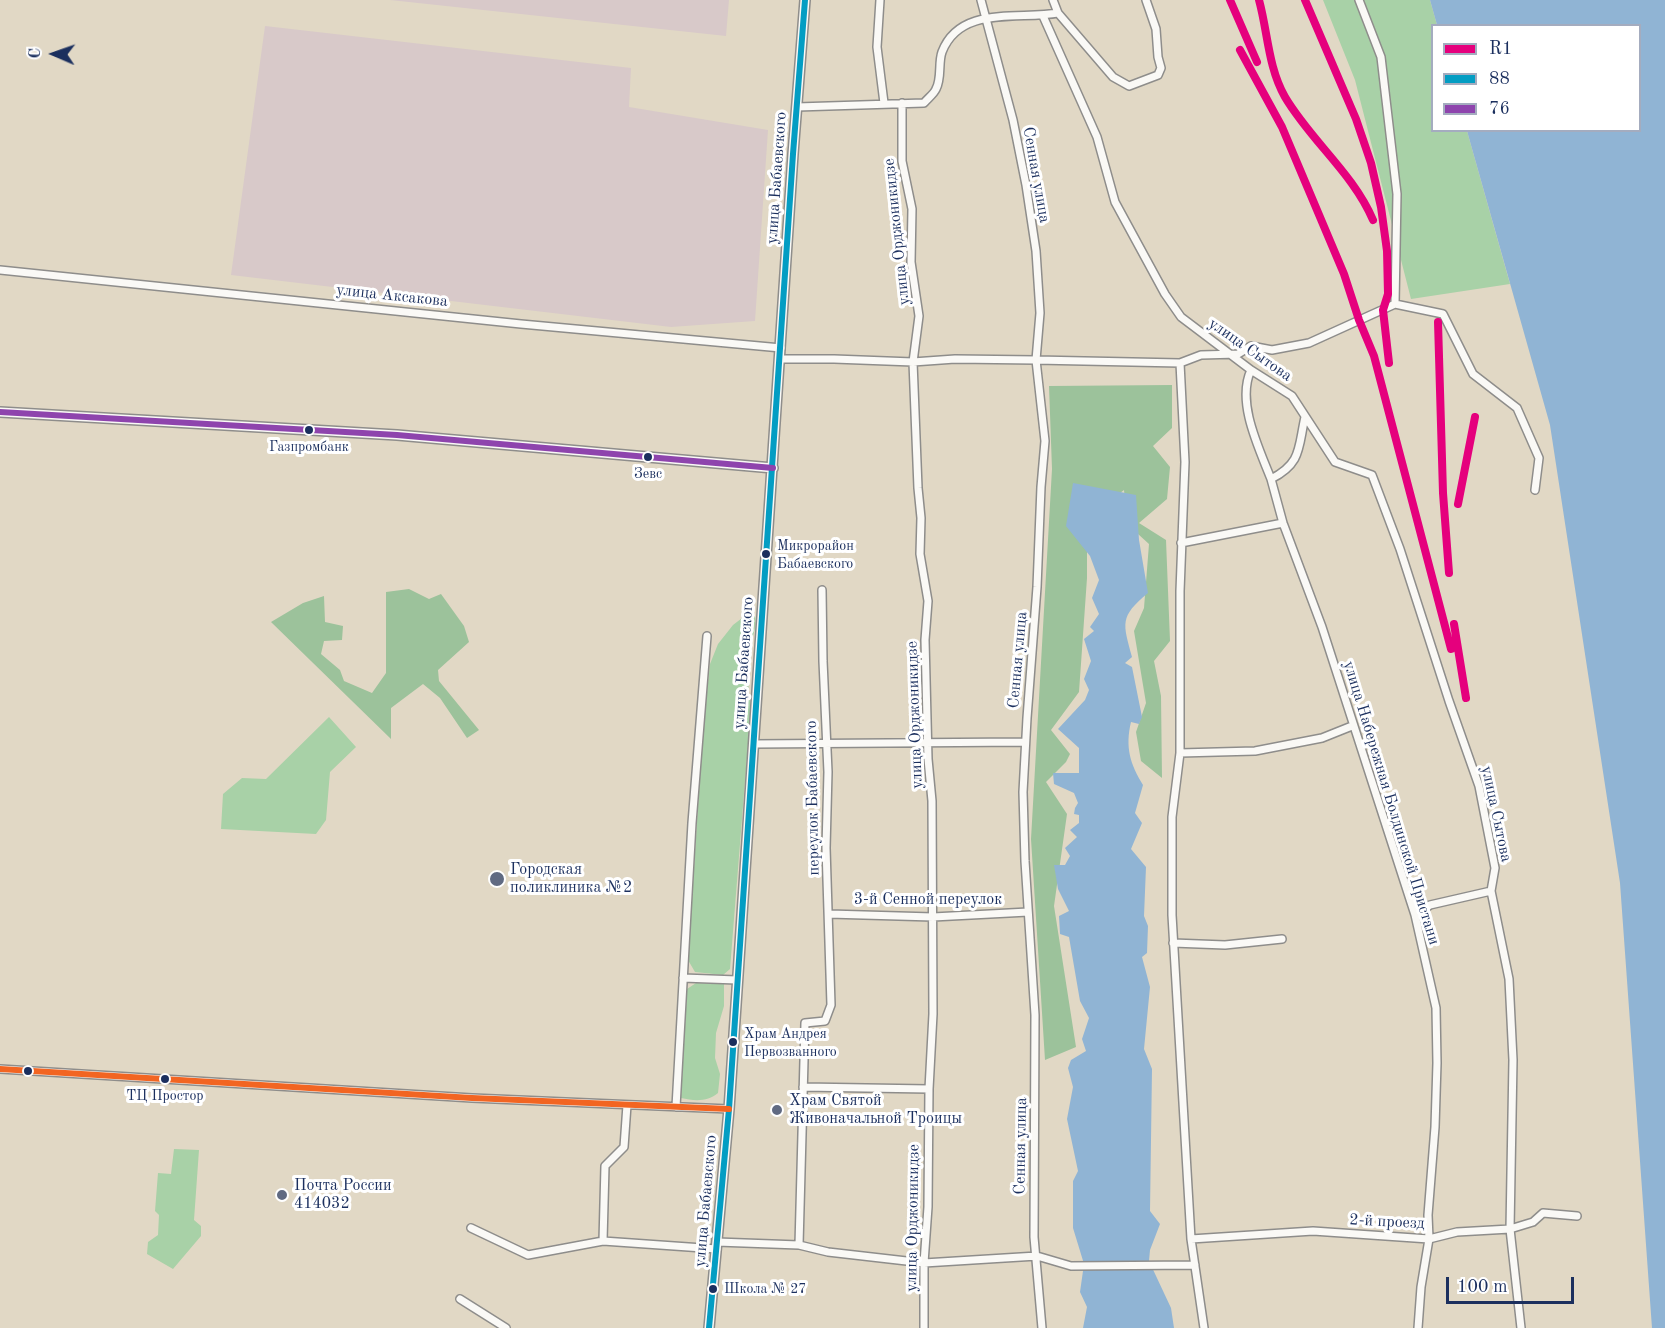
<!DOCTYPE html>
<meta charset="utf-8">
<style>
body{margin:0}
#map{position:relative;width:1665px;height:1328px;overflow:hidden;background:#e1d8c5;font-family:"Old Standard TT",serif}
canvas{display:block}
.legend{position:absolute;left:1431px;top:24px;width:210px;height:108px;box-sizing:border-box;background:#fff;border:2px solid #a4acbf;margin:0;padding:8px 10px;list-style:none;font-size:18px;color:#1b2f5e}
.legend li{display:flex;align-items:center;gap:12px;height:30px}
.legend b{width:30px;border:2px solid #a4acbf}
.north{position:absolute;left:24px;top:24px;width:60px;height:60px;-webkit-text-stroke:4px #fff;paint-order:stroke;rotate:272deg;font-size:16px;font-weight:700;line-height:24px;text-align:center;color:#1b2f5e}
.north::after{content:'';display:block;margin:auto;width:21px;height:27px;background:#1b2f5e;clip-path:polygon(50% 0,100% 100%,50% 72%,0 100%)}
.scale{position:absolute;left:1446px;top:1277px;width:128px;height:27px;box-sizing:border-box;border:3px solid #1b2f5e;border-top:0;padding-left:8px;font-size:18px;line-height:21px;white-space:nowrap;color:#1b2f5e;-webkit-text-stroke:4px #fff;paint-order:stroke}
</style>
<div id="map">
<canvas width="1665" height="1328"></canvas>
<ul class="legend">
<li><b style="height:8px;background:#e5007d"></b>R1</li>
<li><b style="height:8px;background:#039dc3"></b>88</li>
<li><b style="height:8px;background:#8e44ad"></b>76</li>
</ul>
<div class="north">С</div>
<div class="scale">100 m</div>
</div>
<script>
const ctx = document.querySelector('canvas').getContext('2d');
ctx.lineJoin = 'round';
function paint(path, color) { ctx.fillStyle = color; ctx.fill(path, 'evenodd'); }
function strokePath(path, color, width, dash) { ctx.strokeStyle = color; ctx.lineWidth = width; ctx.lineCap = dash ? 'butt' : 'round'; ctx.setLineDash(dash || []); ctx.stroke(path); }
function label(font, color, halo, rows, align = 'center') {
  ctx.font = font + ' "Old Standard TT",serif'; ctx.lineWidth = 6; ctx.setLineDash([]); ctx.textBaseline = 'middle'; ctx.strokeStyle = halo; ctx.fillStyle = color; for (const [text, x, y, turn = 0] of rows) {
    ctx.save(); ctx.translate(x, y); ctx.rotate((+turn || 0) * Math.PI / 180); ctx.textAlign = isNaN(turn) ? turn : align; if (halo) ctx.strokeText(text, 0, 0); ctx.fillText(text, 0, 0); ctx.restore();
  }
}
const industrial = new Path2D(`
 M 390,0 L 729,0 L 726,36 Z
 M 265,26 L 631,68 L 629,107 L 768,130 L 755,321 L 671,327 L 231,275 Z`);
const green = new Path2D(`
 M 1323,0 L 1430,0 L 1437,25 L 1432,26 L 1432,130 L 1467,131 L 1510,284 L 1411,299 L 1355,80 Z
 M 746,615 L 755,616 C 757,628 752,637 750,649 C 748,668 747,688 751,706 L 730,969 L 723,975 L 695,972 L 688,960 L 703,730 L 710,664 L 718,644 L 733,625 Z
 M 329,717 L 356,747 L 330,772 L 326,820 L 316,834 L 221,829 L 223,794 L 242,778 L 266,779 Z
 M 696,983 L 724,984 L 724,1006 L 716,1033 L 715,1058 L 720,1074 L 718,1093 C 708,1102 694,1101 681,1098 L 687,989 Z
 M 174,1149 L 199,1150 L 194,1220 L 201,1226 L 201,1236 L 173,1269 L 147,1254 L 148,1242 L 158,1235 L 159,1215 L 155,1211 L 158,1173 L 171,1174 Z`);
const forest = new Path2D(`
 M 1172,385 L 1172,428 L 1153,446 L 1170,467 L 1167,499 L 1139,523 L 1166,540 L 1170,641 L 1154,661 L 1161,696 L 1162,778 L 1141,761 L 1136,732 L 1146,703 L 1134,631 L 1144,608 L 1149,544 L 1127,524 L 1124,490 L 1087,518 L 1087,578 L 1079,692 L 1051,730 L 1070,754 L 1066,762 L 1046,782 L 1067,814 L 1054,906 L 1076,1047 L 1045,1060 L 1031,839 L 1052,469 L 1049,386 Z
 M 409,589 L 429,599 L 441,594 L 464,626 L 469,642 L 438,670 L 439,681 L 479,730 L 467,738 L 440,698 L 423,684 L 391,708 L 391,739 L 271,622 L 303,603 L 324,596 L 325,622 L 343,626 L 342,640 L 324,641 L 321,654 L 340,670 L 344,681 L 372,693 L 386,673 L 386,592 Z`);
const water = new Path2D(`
 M 1430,0 L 1665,0 L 1665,1328 L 1652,1328 L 1620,883 L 1550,425 L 1467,131 L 1640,130 L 1640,26 L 1437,25 Z
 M 1073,483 L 1136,495 L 1139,540 L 1148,593 C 1119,617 1123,623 1132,657 L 1125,663 L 1132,667 L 1142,717 L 1139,724 L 1131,722 C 1125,747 1130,764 1143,785 L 1135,813 L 1142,823 L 1131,849 L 1146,867 L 1144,916 L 1148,926 L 1147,953 L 1142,957 L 1150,987 L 1144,1049 L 1152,1069 L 1150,1211 L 1160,1224 L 1150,1250 L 1149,1261 L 1171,1308 L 1174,1328 L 1083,1328 L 1087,1307 L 1080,1292 L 1084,1264 L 1073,1228 L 1073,1181 L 1078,1171 L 1067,1119 L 1073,1087 L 1068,1068 L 1071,1060 L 1086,1051 L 1082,1039 L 1089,1018 L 1080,1001 L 1069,937 L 1060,934 L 1059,916 L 1069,911 L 1058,889 L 1054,865 L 1065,865 L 1070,856 L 1065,848 L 1077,837 L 1070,830 L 1079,823 L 1079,815 L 1074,814 L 1075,808 L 1078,803 L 1074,793 L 1054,784 L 1053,773 L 1079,773 L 1079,748 L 1058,729 L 1085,700 L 1089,690 L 1084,679 L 1091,661 L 1084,639 L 1094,631 L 1090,627 L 1099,614 L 1092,598 L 1099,580 L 1090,556 L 1066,526 Z`);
const minor = new Path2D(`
 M 880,0 L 877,47 L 884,103
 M 981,0 L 1013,120 L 1026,185 L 1036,251 L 1040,313 L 1036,360 L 1045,441 L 1041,487 L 1037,587 L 1027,718 L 1023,792 L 1025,861 L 1035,1015 L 1034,1237 L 1042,1328
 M 1053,0 L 1058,13
 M 1359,0 L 1381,57 L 1397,194 L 1395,304
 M 1043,16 L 1097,137 L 1115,202 L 1165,294 L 1181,317 L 1251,370 L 1292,396 L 1335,462 L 1372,475 L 1400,549 L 1449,701 L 1479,786 L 1495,868 L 1491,891 L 1509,979 L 1513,1060 L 1510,1229 L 1521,1328
 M 902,103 L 902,161 L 912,209 L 911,262 L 919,316 L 913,362 L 918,488 L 921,518 L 920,554 L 928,601 L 925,640 L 928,759 L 932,801 L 933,1014 L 929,1089 L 928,1207 L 924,1263 L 924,1328
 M 797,107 L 924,103 C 927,99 934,94 936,89 C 942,78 938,63 942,52 C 960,5 1019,20 1058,13 L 1113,77 L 1129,86 L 1158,75 L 1161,68 L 1158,57 L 1156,29 L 1146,0
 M 0,270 L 521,324 L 781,348
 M 780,359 L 834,359 L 913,362 L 955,359 L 1036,360 L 1180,363 L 1201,355 L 1238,354 L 1251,346 L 1272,350 L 1309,343 L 1395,304 L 1443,314 L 1473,374 L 1517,408 L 1539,458 L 1535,490
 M 1180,363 L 1185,462 L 1180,591 L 1180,753 L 1172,817 L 1172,915 L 1191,1239 L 1204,1328
 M 1251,370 C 1236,402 1259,448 1271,479
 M 1305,417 C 1298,448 1302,463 1271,479 L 1283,523 L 1322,627 L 1415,915 L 1436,1008 L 1437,1063 L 1435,1127 L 1428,1215 L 1429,1239 L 1421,1287 L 1418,1328
 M 1181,543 L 1283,523
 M 753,744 L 1025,742
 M 1180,753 L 1255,751 L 1322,738 L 1352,726
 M 829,914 L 933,917 L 1028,912
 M 1415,915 L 1430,905 L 1491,891
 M 1173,943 L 1225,945 L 1282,939
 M 683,978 L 737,980
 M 0,1069 L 472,1098 L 729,1109
 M 803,1087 L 929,1089
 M 676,1107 L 692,823 L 707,636
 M 471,1228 L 528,1255 L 603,1241 L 717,1249
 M 1191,1239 L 1313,1231 L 1429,1239 L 1457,1232 L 1510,1229 L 1533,1222 L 1543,1213 L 1577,1216
 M 603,1241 L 605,1166 L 624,1147 L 627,1105
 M 717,1242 L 799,1245 L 828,1252 L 924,1263 L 1037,1256 L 1071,1266 L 1195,1265
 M 799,1245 L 805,1023 L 825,1021 L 831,1005 L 826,848 L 828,772 L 823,661 L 822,590
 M 460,1299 L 506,1328`);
const secondary = new Path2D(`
 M 0,412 L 397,435 L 773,468
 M 709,1328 L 729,1109 L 793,154 L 805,0`);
const bus1 = new Path2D(`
 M 709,1328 L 729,1109 L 793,154 L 805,0`);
const bus2 = new Path2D(`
 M 0,412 L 397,435 L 773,468`);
const bus3 = new Path2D(`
 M 0,1069 L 472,1098 L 729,1109`);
const rail1 = new Path2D(`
 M 1230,0 L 1257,62
 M 1259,0 C 1268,33 1268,67 1285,97 C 1311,141 1353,173 1373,220
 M 1305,0 L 1356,119 L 1371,163 L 1381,207 L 1387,251 L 1388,294 L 1383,310 L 1389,363
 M 1240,50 L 1282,127 L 1344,274 L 1359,320 L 1374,356 L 1451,649
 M 1438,322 L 1443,493 L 1449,573
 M 1458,504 L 1475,417
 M 1454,624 L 1466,698`);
const markers = [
 [309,430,5,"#1b2f5e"],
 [648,457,5,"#1b2f5e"],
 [766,554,5,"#1b2f5e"],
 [497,879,8,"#606a82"],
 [733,1042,5,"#1b2f5e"],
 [28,1071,5,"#1b2f5e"],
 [165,1079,5,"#1b2f5e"],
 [777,1110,6,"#606a82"],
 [282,1195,6,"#606a82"],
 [713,1289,5,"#1b2f5e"]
];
const busNames = [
 ["Газпромбанк",309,447],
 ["Зевс",648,474],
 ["Микрорайон",777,546,"left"],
 ["Бабаевского",777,564,"left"],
 ["Храм Андрея",744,1034,"left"],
 ["Первозванного",744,1052,"left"],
 ["ТЦ Простор",165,1096],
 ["Школа № 27",724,1289,"left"]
];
const streetNames = [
 ["Сенная улица",1036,175,80],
 ["улица Бабаевского",777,178,-86],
 ["улица Орджоникидзе",897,232,-96],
 ["улица Аксакова",392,296,6],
 ["улица Сытова",1250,350,35],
 ["Сенная улица",1018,660,-85],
 ["улица Бабаевского",744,663,-86],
 ["улица Орджоникидзе",915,715,-92],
 ["переулок Бабаевского",813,798,-91],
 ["улица Набережная Болдинской Пристани",1391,803,73],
 ["улица Сытова",1496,814,78],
 ["3-й Сенной переулок",928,900],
 ["Сенная улица",1021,1146,-89],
 ["улица Бабаевского",706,1201,-85],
 ["улица Орджоникидзе",913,1218,-89],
 ["2-й проезд",1387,1222,3]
];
const poiNames = [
 ["Городская",510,870],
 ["поликлиника №2",510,888],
 ["Храм Святой",789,1101],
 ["Живоначальной Троицы",789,1119],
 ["Почта России",294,1186],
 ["414032",294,1204]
];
paint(industrial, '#d8c9c9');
paint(green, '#a8d1a7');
paint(forest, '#9cc29b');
paint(water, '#90b4d4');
strokePath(minor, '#8e8d8b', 10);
strokePath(secondary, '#8e8d8b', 12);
strokePath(minor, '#faf9f6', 7);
strokePath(secondary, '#faf9f6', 9);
strokePath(bus1, '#039dc3', 6);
strokePath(bus2, '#8e44ad', 6);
strokePath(bus3, '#f26522', 6);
strokePath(rail1, '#e5007d', 8);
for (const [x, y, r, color] of markers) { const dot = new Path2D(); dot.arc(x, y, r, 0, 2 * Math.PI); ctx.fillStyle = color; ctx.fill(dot); strokePath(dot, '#fff', 2); }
label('14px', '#1b2f5e', '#fff', busNames);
label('16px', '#1b2f5e', '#fff', streetNames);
label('16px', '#1b2f5e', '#fff', poiNames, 'left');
</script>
